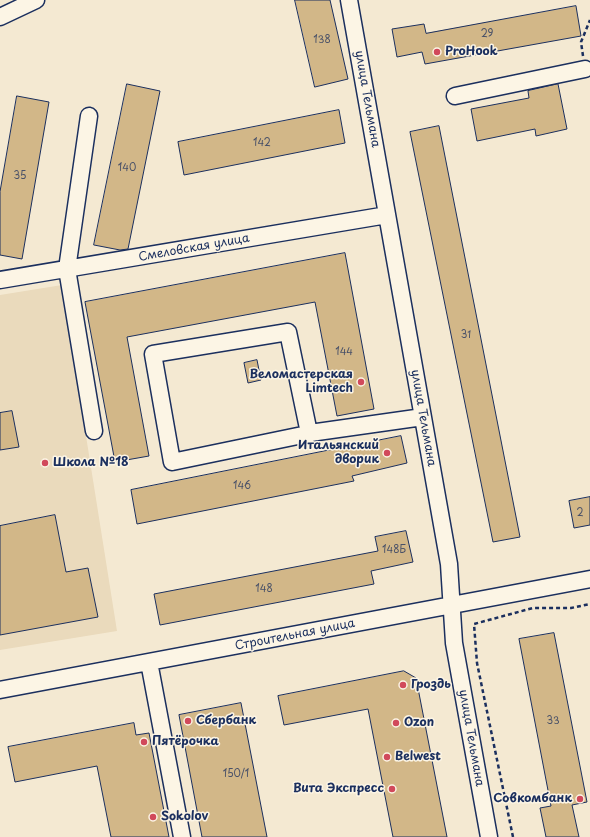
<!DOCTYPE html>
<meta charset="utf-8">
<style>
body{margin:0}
canvas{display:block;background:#f4e9d2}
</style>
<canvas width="590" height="837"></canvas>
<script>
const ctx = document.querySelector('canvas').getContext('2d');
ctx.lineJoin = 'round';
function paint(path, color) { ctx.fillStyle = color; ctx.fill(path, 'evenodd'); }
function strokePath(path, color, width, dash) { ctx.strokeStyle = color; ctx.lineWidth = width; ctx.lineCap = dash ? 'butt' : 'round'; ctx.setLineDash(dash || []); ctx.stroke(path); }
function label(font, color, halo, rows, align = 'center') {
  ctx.font = font + ' "Playpen Sans",sans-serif'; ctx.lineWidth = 3; ctx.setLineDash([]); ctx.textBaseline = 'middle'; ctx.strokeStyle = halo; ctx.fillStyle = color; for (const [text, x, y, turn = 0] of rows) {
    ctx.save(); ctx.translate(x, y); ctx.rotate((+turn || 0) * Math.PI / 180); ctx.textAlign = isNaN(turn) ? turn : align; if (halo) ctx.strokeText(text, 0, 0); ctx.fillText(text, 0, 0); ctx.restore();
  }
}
const built = new Path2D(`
 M 62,285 L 117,631 L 0,650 L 0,295 Z`);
const building = new Path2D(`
 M 295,0 L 330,0 L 348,79 L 315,87 Z
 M 576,6 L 581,36 L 425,64 L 422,52 L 397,57 L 392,29 L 424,24 L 426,33 Z
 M 127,84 L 160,91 L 128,249 L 120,250 L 94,245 Z
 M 558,84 L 567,129 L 536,136 L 535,129 L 477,141 L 471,109 L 529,98 L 528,91 Z
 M 17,96 L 49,102 L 22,259 L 0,255 L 0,192 Z
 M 339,110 L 345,143 L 184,175 L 178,142 Z
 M 439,126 L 520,537 L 493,542 L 410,132 Z
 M 345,253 L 374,409 L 337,416 L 315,302 L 127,337 L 149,456 L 115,462 L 85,302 Z
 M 257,360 L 261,380 L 248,383 L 244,363 Z
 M 12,411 L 19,447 L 0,450 L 0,413 Z
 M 401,436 L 407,463 L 352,476 L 354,481 L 137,524 L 131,490 Z
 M 590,497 L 590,525 L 574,528 L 569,501 Z
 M 55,515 L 66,572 L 88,568 L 98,617 L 0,635 L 0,526 Z
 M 406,531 L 413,562 L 371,571 L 374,584 L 160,625 L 154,594 L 378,551 L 375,537 Z
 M 554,633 L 587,802 L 572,805 L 579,837 L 546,837 L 540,808 L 551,806 L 519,639 Z
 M 404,671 L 416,678 L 447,837 L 393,837 L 368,709 L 284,725 L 278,696 Z
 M 241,703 L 267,837 L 202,837 L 179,715 Z
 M 134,723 L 136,735 L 149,733 L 169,837 L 111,837 L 97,766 L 15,782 L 8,747 Z`);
const path = new Path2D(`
 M 583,56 L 581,42 L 590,20
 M 513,837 L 477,663 L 474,624 L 533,608 L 571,608 L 590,604`);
const minor = new Path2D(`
 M 349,0 L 449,564 L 454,643 L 489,837
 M 0,17 L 36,0
 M 455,96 L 585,69
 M 89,116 L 67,269 L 94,431
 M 0,280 L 387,215
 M 309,433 L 288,332 L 153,354 L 172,462 L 317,432 L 423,417
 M 149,662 L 182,837
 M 0,690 L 590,579`);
const markers = [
 [437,52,4,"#d1495b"],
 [361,382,4,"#d1495b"],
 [387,453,4,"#d1495b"],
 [45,463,4,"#d1495b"],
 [403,685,4,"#d1495b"],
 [188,721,4,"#d1495b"],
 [396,723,4,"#d1495b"],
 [144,742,4,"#d1495b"],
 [387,757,4,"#d1495b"],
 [392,789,4,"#d1495b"],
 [580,799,4,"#d1495b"],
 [153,817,4,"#d1495b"]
];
const numberNames = [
 ["29",487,34],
 ["138",322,40],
 ["142",262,143],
 ["140",127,168],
 ["35",20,176],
 ["31",466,335],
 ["144",344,352],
 ["146",242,486],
 ["2",580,513],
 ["148Б",394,550],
 ["148",264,589],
 ["33",553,721],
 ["150/1",236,774]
];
const poiNames = [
 ["ProHook",445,52],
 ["Веломастерская",353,375,"right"],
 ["Limtech",353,389,"right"],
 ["Итальянский",379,446,"right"],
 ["дворик",379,460,"right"],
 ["Школа №18",53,463],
 ["Гроздь",411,685],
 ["Сбербанк",196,721],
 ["Ozon",404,723],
 ["Пятёрочка",152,742],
 ["Belwest",395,757],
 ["Вита Экспресс",384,789,"right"],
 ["Совкомбанк",572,799,"right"],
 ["Sokolov",161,817]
];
const streetNames = [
 ["улица Тельмана",367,99,80],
 ["Смеловская улица",194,248,-10],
 ["улица Тельмана",423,418,80],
 ["Строительная улица",295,635,-11],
 ["улица Тельмана",471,738,80]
];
paint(built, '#eadabc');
paint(building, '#d2b788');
strokePath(building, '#1b2f5e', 1);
strokePath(minor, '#1b2f5e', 19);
strokePath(path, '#1b2f5e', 2.5, [4, 3]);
strokePath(minor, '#fcf5e5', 16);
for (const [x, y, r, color] of markers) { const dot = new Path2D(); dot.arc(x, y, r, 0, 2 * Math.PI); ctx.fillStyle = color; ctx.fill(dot); strokePath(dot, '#fcf5e5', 1.5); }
label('10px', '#495168', null, numberNames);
label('bold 12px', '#1b2f5e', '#fcf5e5', poiNames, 'left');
label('12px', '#1b2f5e', '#fcf5e5', streetNames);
</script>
